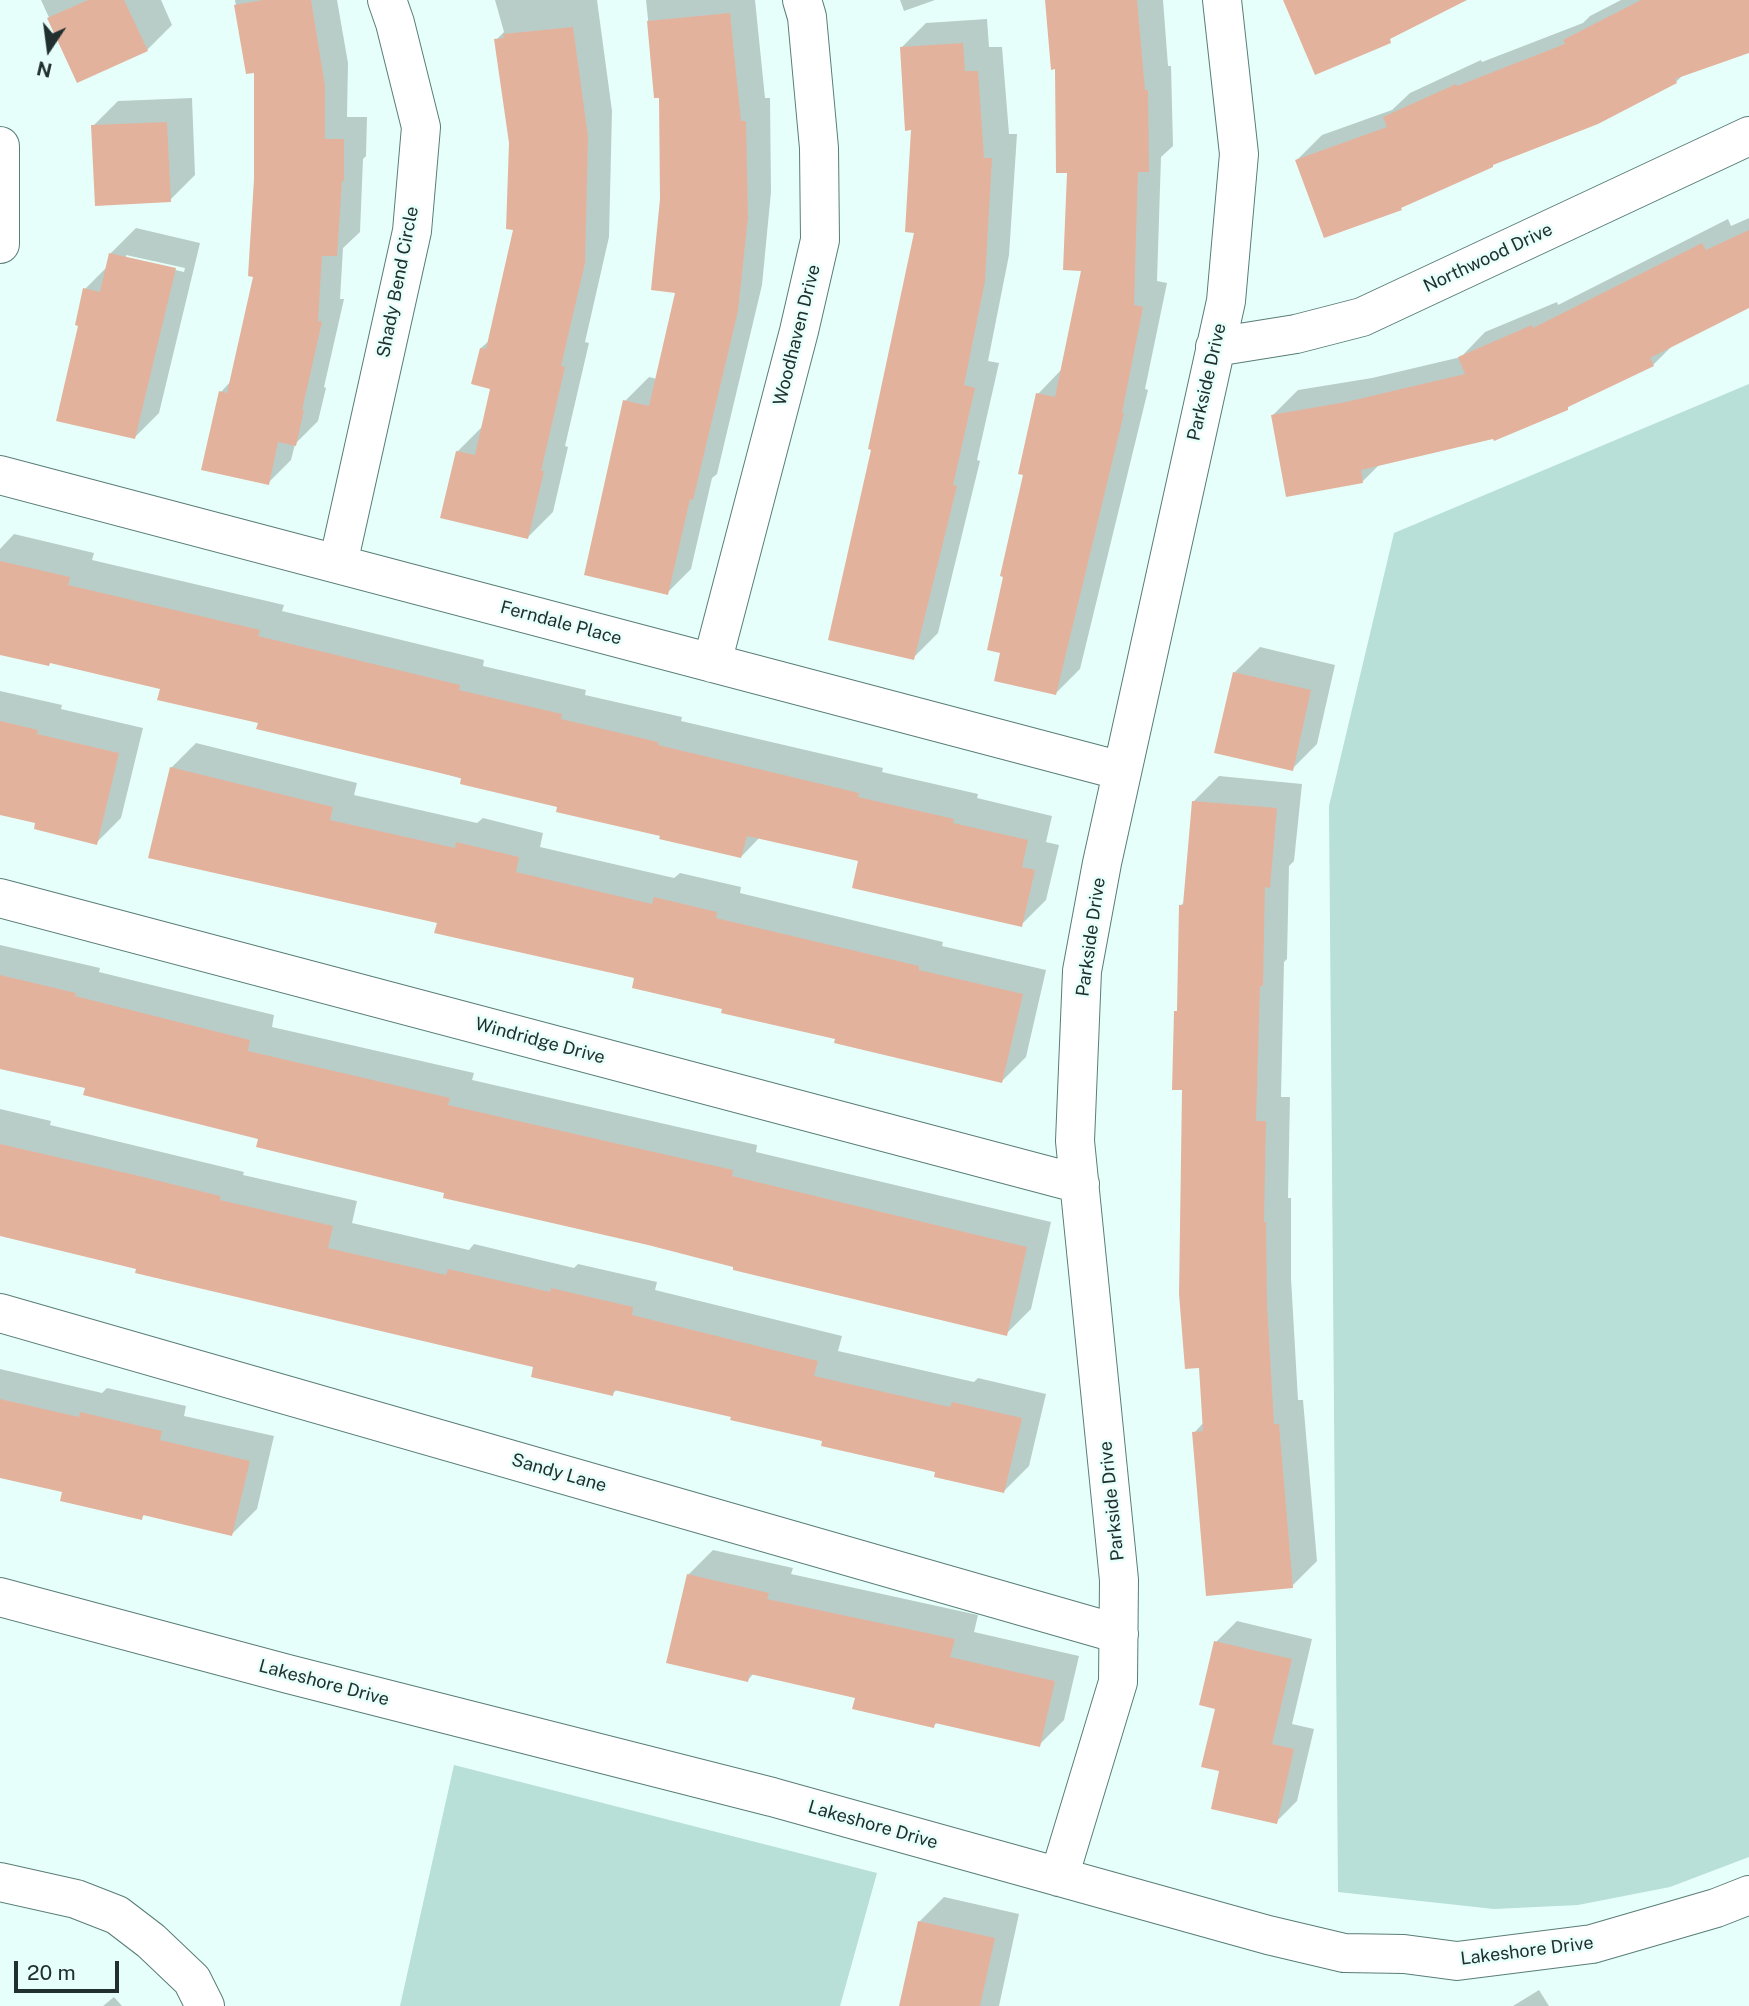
<!DOCTYPE html>
<style>
body{margin:0}
#map{position:relative;width:1749px;height:2006px;overflow:hidden;background:#e7fffa;font-family:"Public Sans",sans-serif}
canvas{display:block}
.north{position:absolute;left:14px;top:14px;width:70px;height:70px;-webkit-text-stroke:5px #e7fffa;paint-order:stroke;rotate:193deg;font-size:19px;font-weight:700;line-height:28px;text-align:center;color:#21302e}
.north::after{content:'';display:block;margin:auto;width:24px;height:32px;background:#21302e;clip-path:polygon(50% 0,100% 100%,50% 72%,0 100%)}
.scale{position:absolute;left:14px;top:1961px;width:105px;height:32px;box-sizing:border-box;border:4px solid #21302e;border-top:0;padding-left:9px;font-size:21px;line-height:24px;white-space:nowrap;color:#21302e;-webkit-text-stroke:5px #e7fffa;paint-order:stroke}
</style>
<div id="map">
<canvas width="1749" height="2006"></canvas>
<div class="north">N</div>
<div class="scale">20 m</div>
</div>
<script>
const ctx = document.querySelector('canvas').getContext('2d');
ctx.lineJoin = 'round';
function paint(path, color) { ctx.fillStyle = color; ctx.fill(path, 'evenodd'); }
function strokePath(path, color, width, dash) { ctx.strokeStyle = color; ctx.lineWidth = width; ctx.lineCap = dash ? 'butt' : 'round'; ctx.setLineDash(dash || []); ctx.stroke(path); }
function label(font, color, halo, rows, align = 'center') {
  ctx.font = font + ' "Public Sans",sans-serif'; ctx.lineWidth = 5; ctx.setLineDash([]); ctx.textBaseline = 'middle'; ctx.strokeStyle = halo; ctx.fillStyle = color; for (const [text, x, y, turn = 0] of rows) {
    ctx.save(); ctx.translate(x, y); ctx.rotate((+turn || 0) * Math.PI / 180); ctx.textAlign = isNaN(turn) ? turn : align; if (halo) ctx.strokeText(text, 0, 0); ctx.fillText(text, 0, 0); ctx.restore();
  }
}
const green = new Path2D(`
 M 1749,384 L 1749,1857 L 1670,1887 L 1578,1905 L 1494,1909 L 1338,1892 L 1329,806 L 1394,533 Z
 M 454,1765 L 877,1873 L 840,2006 L 400,2006 Z`);
const shadow = new Path2D(`
 M 41,0 L 161,0 L 172,25 L 147,50 L 78,81 Z
 M 235,0 L 337,0 L 348,63 L 347,117 L 367,117 L 366,156 L 363,159 L 360,232 L 343,248 L 340,299 L 344,299 L 324,387 L 326,388 L 318,421 L 295,444 L 291,460 L 268,483 L 221,392 L 231,381 L 256,275 L 256,70 L 247,72 Z
 M 495,0 L 597,0 L 612,111 L 609,237 L 585,342 L 589,343 L 565,446 L 568,447 L 553,512 L 528,537 L 457,452 L 482,427 L 492,388 L 481,348 L 490,340 L 516,228 L 510,143 L 496,40 L 504,32 Z
 M 646,0 L 755,0 L 765,98 L 770,98 L 771,192 L 762,285 L 717,474 L 712,478 L 691,569 L 667,593 L 625,401 L 649,377 L 657,379 L 677,291 L 661,199 L 661,96 L 656,96 Z
 M 900,0 L 935,0 L 904,11 Z
 M 1047,0 L 1163,0 L 1168,66 L 1171,66 L 1173,146 L 1161,157 L 1157,281 L 1167,283 L 1145,389 L 1148,390 L 1080,669 L 1056,693 L 1002,652 L 1025,474 L 1038,394 L 1062,369 L 1083,269 Z
 M 1621,0 L 1749,0 L 1749,51 L 1684,74 L 1676,82 L 1496,161 L 1405,204 L 1401,208 L 1297,160 L 1322,135 L 1392,110 L 1410,93 L 1481,60 L 1482,62 L 1583,23 L 1590,16 Z
 M 987,19 L 989,47 L 1002,47 L 1009,134 L 1017,134 L 1009,255 L 988,361 L 999,363 L 977,460 L 980,461 L 938,633 L 913,658 L 873,449 L 916,231 L 913,128 L 901,48 L 926,23 Z
 M 192,98 L 195,175 L 170,200 L 93,126 L 118,101 Z
 M 1749,218 L 1749,306 L 1673,345 L 1653,365 L 1572,403 L 1567,408 L 1494,437 L 1380,464 L 1362,482 L 1273,415 L 1298,390 L 1372,378 L 1461,357 L 1485,332 L 1557,302 L 1558,305 L 1728,219 L 1731,226 Z
 M 136,228 L 200,243 L 159,413 L 134,438 L 80,325 L 85,289 L 108,266 L 111,253 ZM 126,255 L 185,268 L 184,272 L 126,258 Z
 M 14,534 L 94,553 L 92,560 L 284,605 L 282,611 L 484,660 L 483,666 L 586,690 L 585,695 L 682,717 L 681,721 L 883,768 L 882,772 L 978,794 L 977,798 L 1052,816 L 1046,842 L 1059,845 L 1046,900 L 1021,925 L 860,860 L 760,837 L 741,857 L 260,722 L 162,688 L 52,661 L 49,664 L 0,653 L 0,549 Z
 M 1260,647 L 1335,665 L 1317,744 L 1292,769 L 1216,752 L 1235,672 Z
 M 0,691 L 62,705 L 61,709 L 143,728 L 121,818 L 96,843 L 37,822 L 0,813 Z
 M 196,743 L 357,783 L 354,795 L 477,823 L 483,818 L 543,833 L 540,847 L 674,878 L 680,873 L 741,887 L 740,893 L 943,942 L 942,946 L 1046,970 L 1026,1057 L 1001,1082 L 724,1008 L 637,977 L 439,922 L 171,768 Z
 M 1219,776 L 1302,784 L 1294,861 L 1289,866 L 1287,959 L 1284,962 L 1281,1097 L 1290,1097 L 1288,1198 L 1291,1198 L 1291,1278 L 1298,1400 L 1303,1400 L 1317,1561 L 1292,1586 L 1194,1433 L 1204,1422 L 1183,1088 L 1176,1012 L 1179,1008 L 1181,905 L 1185,902 L 1194,801 Z
 M 0,945 L 100,968 L 99,972 L 274,1015 L 272,1027 L 474,1073 L 472,1080 L 757,1145 L 756,1152 L 1051,1222 L 1031,1309 L 1006,1334 L 446,1192 L 87,1087 L 0,1068 Z
 M 0,1109 L 51,1121 L 50,1125 L 244,1172 L 243,1175 L 357,1201 L 352,1223 L 469,1250 L 474,1244 L 574,1268 L 578,1264 L 657,1282 L 655,1290 L 842,1336 L 838,1351 L 974,1382 L 978,1378 L 1046,1394 L 1029,1466 L 1004,1491 L 733,1416 L 618,1389 L 612,1394 L 535,1366 L 0,1234 Z
 M 0,1369 L 102,1393 L 107,1388 L 186,1406 L 184,1416 L 274,1436 L 257,1509 L 232,1534 L 145,1514 L 141,1518 L 64,1491 L 0,1476 Z
 M 713,1550 L 793,1568 L 791,1574 L 978,1615 L 974,1632 L 1079,1656 L 1064,1720 L 1039,1745 L 938,1722 L 933,1726 L 857,1697 L 754,1673 L 748,1680 L 688,1575 Z
 M 1237,1621 L 1312,1639 L 1292,1724 L 1314,1729 L 1297,1801 L 1276,1822 L 1217,1707 L 1216,1642 Z
 M 944,1897 L 1019,1914 L 999,2006 L 901,2006 L 919,1922 Z
 M 1539,1990 L 1549,2006 L 1513,2006 Z
 M 114,1997 L 122,2006 L 103,2006 Z`);
const building = new Path2D(`
 M 88,0 L 124,0 L 148,51 L 77,83 L 47,18 Z
 M 263,0 L 311,0 L 325,86 L 325,139 L 344,139 L 344,181 L 342,181 L 337,256 L 322,256 L 318,321 L 322,322 L 302,410 L 304,410 L 296,446 L 278,442 L 269,485 L 201,470 L 219,391 L 227,393 L 253,277 L 248,276 L 254,179 L 254,73 L 246,74 L 234,5 Z
 M 1045,0 L 1137,0 L 1145,90 L 1148,90 L 1149,172 L 1138,172 L 1134,305 L 1143,307 L 1122,413 L 1124,413 L 1056,695 L 994,681 L 1000,653 L 987,650 L 1003,577 L 1000,576 L 1023,475 L 1018,474 L 1036,393 L 1055,397 L 1081,271 L 1063,270 L 1067,173 L 1056,173 L 1055,69 L 1051,70 Z
 M 1283,0 L 1467,0 L 1390,39 L 1391,43 L 1315,75 Z
 M 1641,0 L 1749,0 L 1749,53 L 1675,79 L 1677,83 L 1598,124 L 1493,165 L 1493,167 L 1401,208 L 1402,210 L 1324,238 L 1295,160 L 1387,127 L 1383,117 L 1456,84 L 1457,86 L 1565,44 L 1563,40 Z
 M 730,13 L 741,121 L 746,121 L 748,217 L 738,311 L 693,500 L 690,499 L 668,595 L 584,575 L 623,400 L 649,406 L 675,293 L 651,290 L 660,199 L 659,98 L 654,98 L 647,21 Z
 M 573,27 L 588,137 L 585,263 L 561,366 L 565,367 L 541,471 L 544,471 L 528,539 L 440,518 L 456,451 L 475,455 L 490,389 L 471,384 L 480,348 L 486,349 L 513,230 L 506,229 L 509,143 L 494,39 L 504,38 L 503,34 Z
 M 963,43 L 965,71 L 978,71 L 984,158 L 992,158 L 985,281 L 964,385 L 975,388 L 953,485 L 957,486 L 914,660 L 828,640 L 871,450 L 868,449 L 914,233 L 905,232 L 911,130 L 905,131 L 900,47 Z
 M 167,122 L 171,202 L 95,206 L 91,125 Z
 M 1749,230 L 1749,308 L 1650,358 L 1654,366 L 1568,407 L 1568,410 L 1494,441 L 1493,439 L 1361,470 L 1363,483 L 1286,497 L 1271,415 L 1346,402 L 1465,374 L 1458,357 L 1532,325 L 1533,328 L 1702,243 L 1706,250 Z
 M 109,253 L 176,268 L 135,439 L 56,421 L 78,326 L 75,325 L 83,288 L 100,292 Z
 M 0,561 L 70,577 L 68,585 L 260,630 L 258,636 L 460,685 L 459,690 L 562,714 L 561,719 L 658,742 L 658,745 L 859,793 L 858,797 L 954,819 L 953,823 L 1028,840 L 1022,867 L 1035,870 L 1022,927 L 852,888 L 858,861 L 747,836 L 741,858 L 659,839 L 660,836 L 556,812 L 557,807 L 460,784 L 461,778 L 256,729 L 258,723 L 157,700 L 160,689 L 50,663 L 49,666 L 0,655 Z
 M 1233,672 L 1311,690 L 1293,771 L 1214,753 Z
 M 0,721 L 38,730 L 37,734 L 119,753 L 97,845 L 34,829 L 35,823 L 0,815 Z
 M 170,767 L 333,807 L 330,820 L 455,848 L 456,842 L 519,857 L 516,872 L 652,904 L 654,897 L 717,912 L 716,918 L 919,966 L 919,970 L 1023,994 L 1002,1083 L 834,1043 L 835,1039 L 721,1013 L 722,1009 L 632,988 L 634,978 L 434,933 L 437,923 L 148,858 Z
 M 1192,801 L 1277,808 L 1270,888 L 1265,887 L 1263,986 L 1260,986 L 1256,1121 L 1266,1121 L 1264,1222 L 1266,1222 L 1267,1304 L 1274,1424 L 1279,1424 L 1293,1588 L 1206,1596 L 1192,1432 L 1203,1431 L 1199,1368 L 1185,1369 L 1179,1294 L 1182,1090 L 1172,1090 L 1174,1011 L 1177,1011 L 1179,905 L 1183,905 Z
 M 0,975 L 76,993 L 75,996 L 250,1040 L 248,1051 L 450,1098 L 448,1105 L 733,1170 L 732,1176 L 1027,1247 L 1007,1336 L 733,1270 L 733,1267 L 648,1245 L 443,1198 L 444,1193 L 256,1147 L 258,1139 L 83,1095 L 85,1088 L 0,1069 Z
 M 0,1144 L 135,1175 L 220,1196 L 220,1200 L 333,1226 L 328,1248 L 446,1275 L 448,1269 L 550,1292 L 551,1288 L 633,1307 L 632,1315 L 818,1361 L 814,1376 L 950,1407 L 952,1402 L 1022,1418 L 1004,1493 L 934,1477 L 935,1472 L 821,1446 L 822,1441 L 730,1420 L 731,1417 L 614,1390 L 613,1396 L 531,1377 L 533,1367 L 135,1273 L 136,1269 L 0,1236 Z
 M 0,1399 L 79,1417 L 80,1412 L 162,1431 L 160,1440 L 250,1461 L 232,1536 L 143,1515 L 142,1520 L 60,1501 L 62,1492 L 0,1478 Z
 M 687,1574 L 769,1593 L 767,1599 L 955,1639 L 950,1657 L 1055,1681 L 1040,1747 L 935,1723 L 934,1728 L 852,1709 L 855,1698 L 750,1674 L 748,1682 L 666,1663 Z
 M 1214,1641 L 1292,1659 L 1272,1744 L 1294,1749 L 1277,1824 L 1211,1809 L 1219,1771 L 1201,1767 L 1215,1709 L 1199,1705 Z
 M 918,1921 L 995,1938 L 980,2006 L 899,2006 Z`);
const minor = new Path2D(`
 M 0,146 L 0,244
 M 1215,347 L 1296,334 L 1362,317 L 1749,136
 M 0,475 L 1122,771
 M 338,564 L 412,231 L 421,127 L 395,23 L 387,0
 M 712,663 L 799,331 L 820,240 L 819,148 L 807,17 L 802,0
 M 0,898 L 1080,1184
 M 0,1313 L 1119,1634
 M 0,1597 L 288,1674 L 772,1797 L 1268,1935 L 1344,1953 L 1404,1954 L 1457,1961 L 1592,1944 L 1716,1908 L 1749,1895
 M 1059,1877 L 1118,1682 L 1119,1580 L 1075,1141 L 1082,971 L 1102,863 L 1226,301 L 1239,154 L 1222,0
 M 0,1882 L 76,1899 L 117,1915 L 151,1941 L 192,1980 L 205,2006`);
const streetNames = [
 ["Northwood Drive",1488,258,-25],
 ["Shady Bend Circle",398,282,-79],
 ["Woodhaven Drive",797,335,-76],
 ["Parkside Drive",1207,382,-77],
 ["Ferndale Place",561,623,15],
 ["Parkside Drive",1091,937,-82],
 ["Windridge Drive",540,1041,15],
 ["Sandy Lane",559,1473,16],
 ["Parkside Drive",1112,1501,-96],
 ["Lakeshore Drive",324,1683,15],
 ["Lakeshore Drive",873,1825,16],
 ["Lakeshore Drive",1527,1951,-7]
];
paint(green, '#b8dfd8');
paint(shadow, '#0003');
paint(building, '#e3b29d');
strokePath(minor, '#597d77', 40);
strokePath(minor, '#fff', 38);
label('18px', '#21302e', '#e7fffa', streetNames);
</script>
